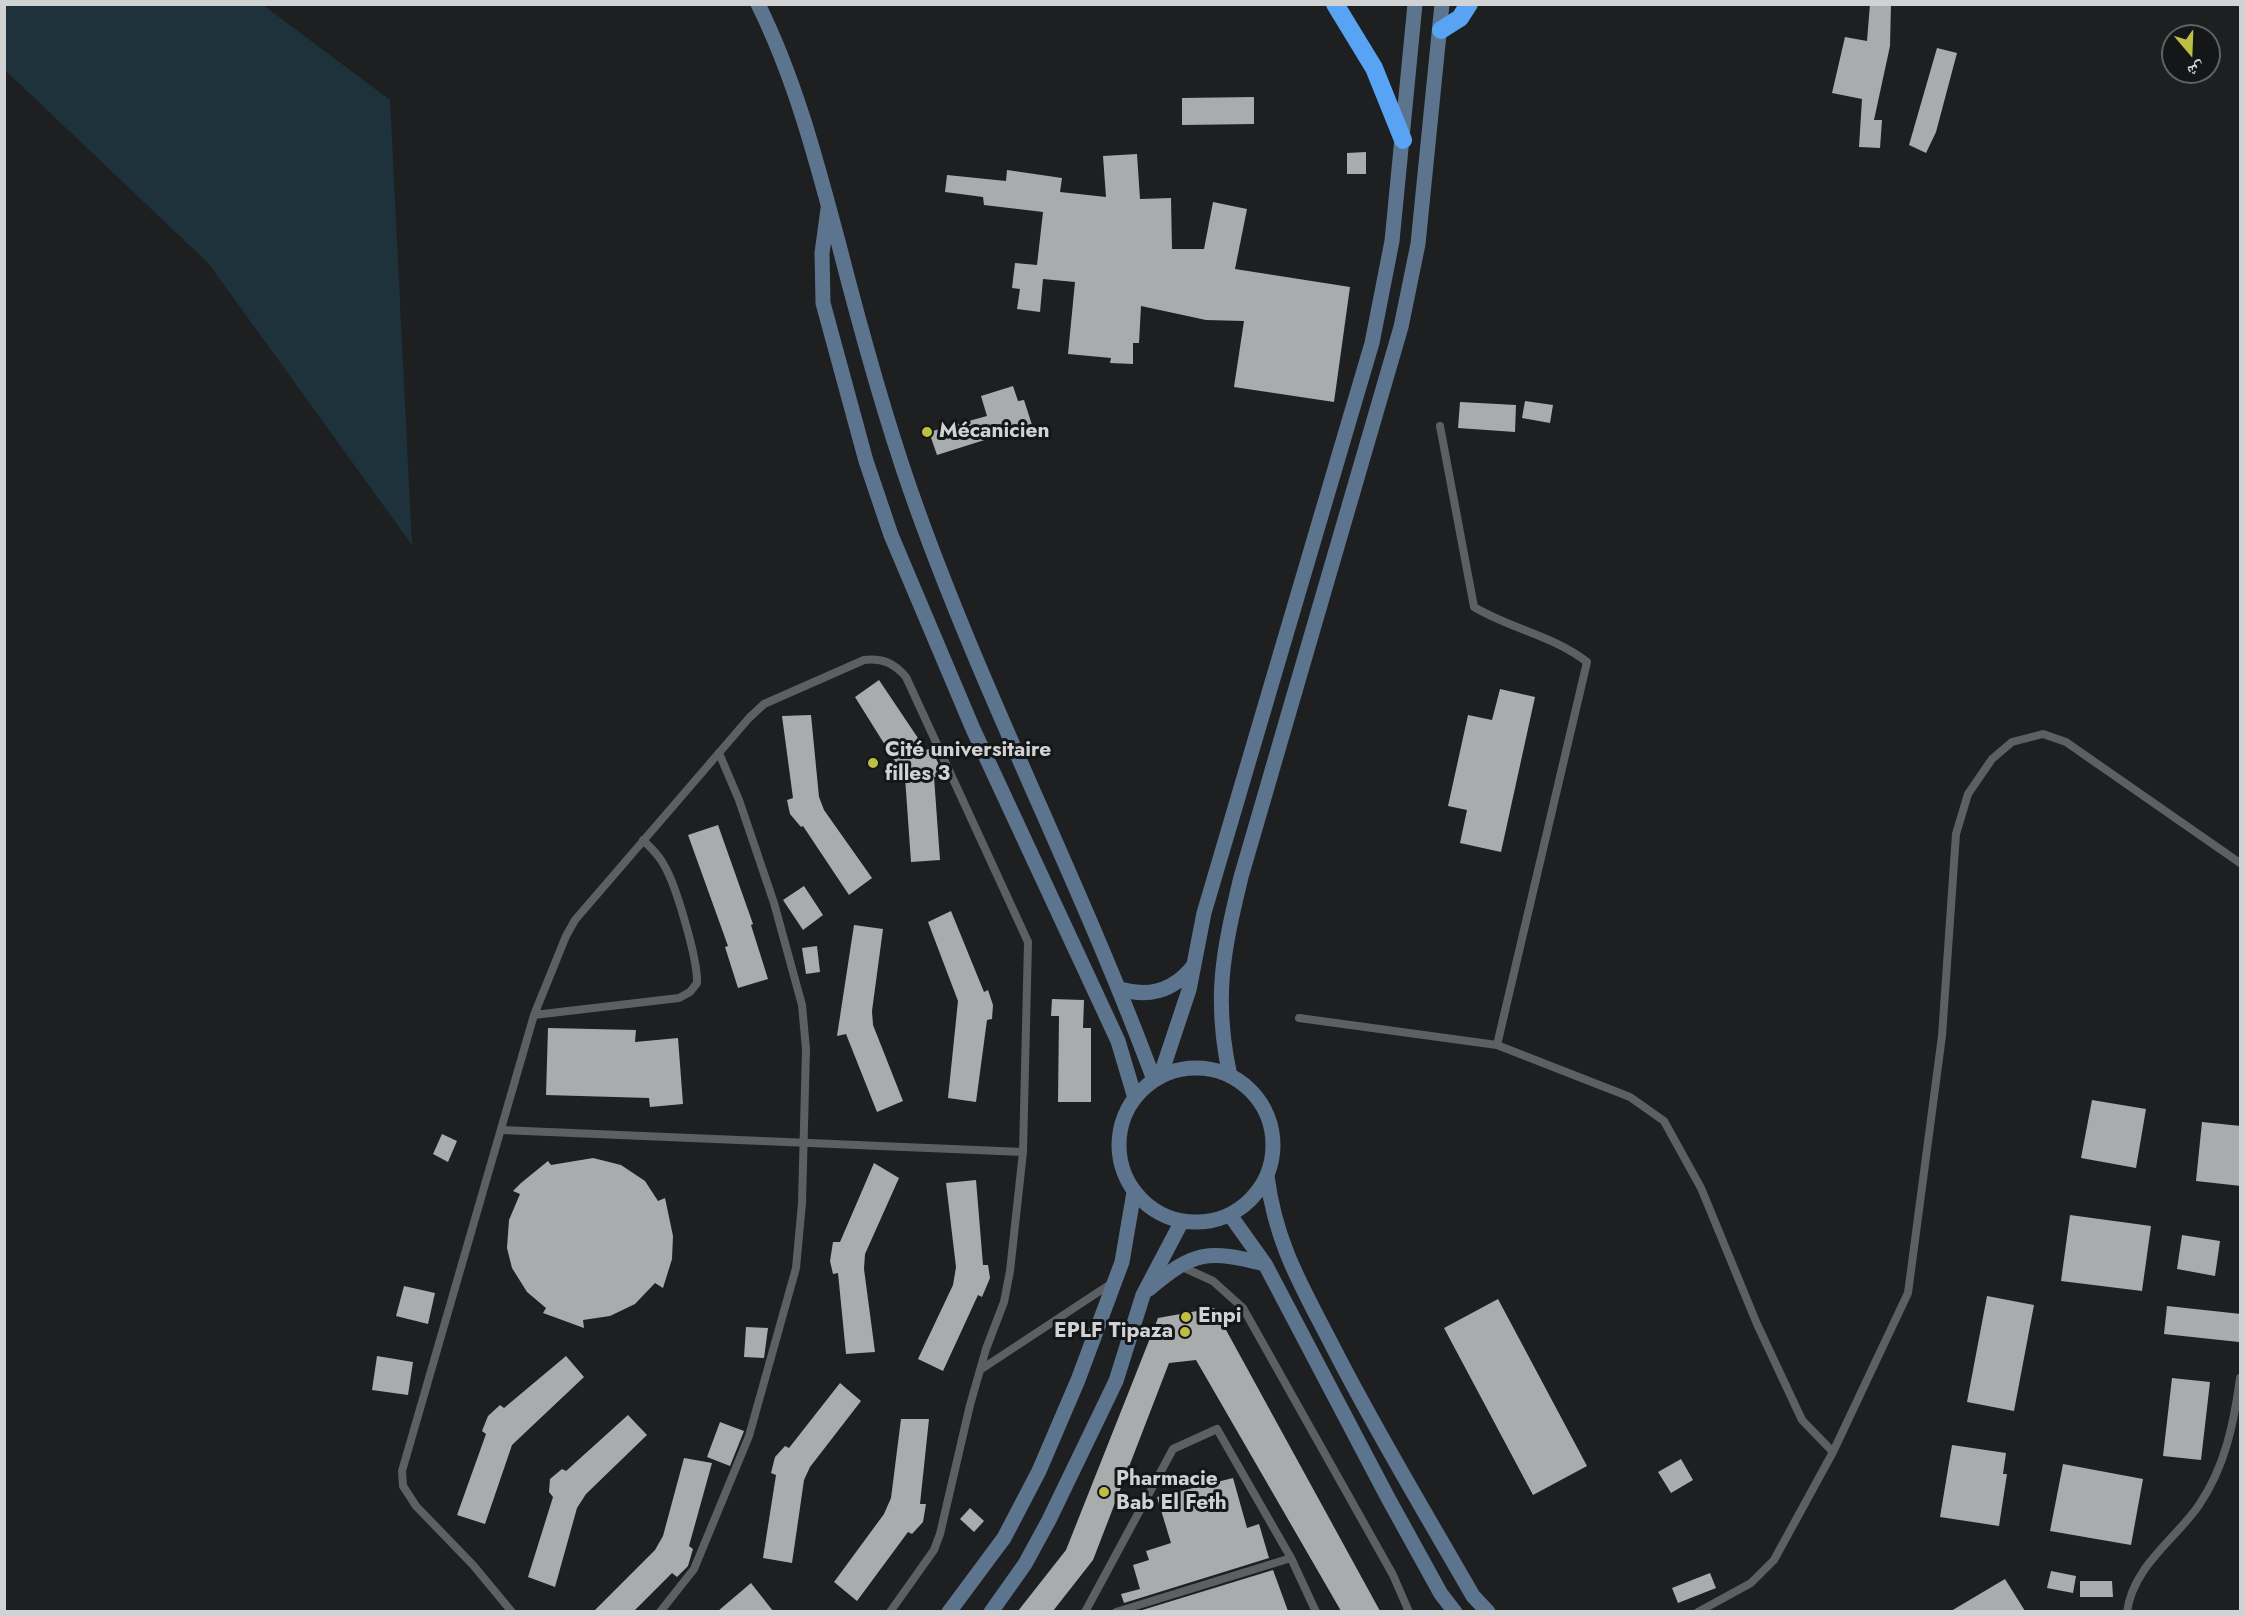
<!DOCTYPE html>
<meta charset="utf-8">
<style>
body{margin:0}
#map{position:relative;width:2245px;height:1616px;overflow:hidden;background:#1d1f20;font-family:Jost,"Noto Naskh Arabic",sans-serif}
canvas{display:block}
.frame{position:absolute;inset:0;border:6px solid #d1d2d3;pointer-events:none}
.north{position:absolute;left:2161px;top:24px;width:60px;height:60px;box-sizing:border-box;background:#141617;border:2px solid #606162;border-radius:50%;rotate:161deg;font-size:16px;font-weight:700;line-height:24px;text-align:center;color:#d1d2d3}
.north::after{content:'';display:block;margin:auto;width:21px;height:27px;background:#bdbf43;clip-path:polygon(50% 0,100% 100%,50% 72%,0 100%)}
</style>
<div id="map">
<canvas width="2245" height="1616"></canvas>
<div class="frame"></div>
<div class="north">ش</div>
</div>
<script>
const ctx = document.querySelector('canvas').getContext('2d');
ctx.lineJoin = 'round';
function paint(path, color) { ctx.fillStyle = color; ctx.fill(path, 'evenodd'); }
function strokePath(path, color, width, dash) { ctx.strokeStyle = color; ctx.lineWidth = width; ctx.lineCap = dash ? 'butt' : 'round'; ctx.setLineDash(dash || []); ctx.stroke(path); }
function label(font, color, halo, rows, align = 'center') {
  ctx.font = font + ' Jost,sans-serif'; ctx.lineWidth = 6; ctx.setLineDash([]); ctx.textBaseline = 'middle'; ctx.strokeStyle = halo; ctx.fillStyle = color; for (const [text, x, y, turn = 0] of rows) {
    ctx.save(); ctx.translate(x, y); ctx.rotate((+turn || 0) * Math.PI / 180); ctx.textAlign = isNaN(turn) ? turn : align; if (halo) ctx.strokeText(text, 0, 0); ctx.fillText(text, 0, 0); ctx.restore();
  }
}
const green = new Path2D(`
 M 4,5 L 263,5 L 390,100 L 412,545 L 209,264 L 5,70 Z`);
const building = new Path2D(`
 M 1870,4 L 1891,4 L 1890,46 L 1874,120 L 1882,120 L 1880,148 L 1859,147 L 1862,99 L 1832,93 L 1845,37 L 1867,41 Z
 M 1937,48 L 1957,53 L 1936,132 L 1926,153 L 1909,145 Z
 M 1254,97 L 1254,124 L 1182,125 L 1182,98 Z
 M 1366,152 L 1366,174 L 1347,174 L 1347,153 Z
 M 1137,154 L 1140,199 L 1171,198 L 1172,249 L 1204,249 L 1213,202 L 1247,209 L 1235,269 L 1350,287 L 1334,402 L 1234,387 L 1244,321 L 1206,320 L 1141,306 L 1139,343 L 1133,343 L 1133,364 L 1110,363 L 1111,358 L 1068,354 L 1075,282 L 1043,279 L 1040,312 L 1017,309 L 1020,289 L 1012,288 L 1015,263 L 1037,265 L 1043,212 L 984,205 L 983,197 L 945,192 L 947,175 L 1006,181 L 1007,170 L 1062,178 L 1060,192 L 1106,197 L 1103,156 Z
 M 1013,386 L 1018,401 L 1024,400 L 1032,425 L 937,455 L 929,432 L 987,416 L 981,396 Z
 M 1525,401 L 1553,405 L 1550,423 L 1522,418 Z
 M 1460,402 L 1516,405 L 1515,432 L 1458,428 Z
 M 879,680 L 926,750 L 931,748 L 939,765 L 941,776 L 934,777 L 940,860 L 911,862 L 905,777 L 855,697 Z
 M 1500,689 L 1535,697 L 1501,852 L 1460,843 L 1467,810 L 1448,806 L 1468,715 L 1492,720 Z
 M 811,715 L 819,797 L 824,810 L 872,878 L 849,895 L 803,826 L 801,827 L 790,814 L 787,800 L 793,798 L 782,716 Z
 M 718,825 L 753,924 L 751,925 L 768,979 L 738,988 L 725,947 L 728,946 L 688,835 Z
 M 804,886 L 823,915 L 803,930 L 783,900 Z
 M 951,911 L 984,992 L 988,990 L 993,1005 L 992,1019 L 987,1020 L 976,1102 L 948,1098 L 958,1001 L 928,922 Z
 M 854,925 L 883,929 L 872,1011 L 873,1025 L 903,1101 L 877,1112 L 846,1034 L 837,1036 Z
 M 817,946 L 820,972 L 806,974 L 802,948 Z
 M 1052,999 L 1084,1000 L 1083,1028 L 1091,1028 L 1091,1102 L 1058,1102 L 1059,1016 L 1051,1016 Z
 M 548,1028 L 636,1030 L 635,1042 L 678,1038 L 683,1104 L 650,1107 L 649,1098 L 546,1095 Z
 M 2092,1100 L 2146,1109 L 2136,1168 L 2081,1158 Z
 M 2202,1122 L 2241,1126 L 2241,1186 L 2196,1181 Z
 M 442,1134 L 457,1141 L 448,1162 L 433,1154 Z
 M 593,1158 L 621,1165 L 645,1181 L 658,1201 L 665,1198 L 673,1236 L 672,1259 L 663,1288 L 655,1283 L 635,1304 L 610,1316 L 583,1320 L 584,1328 L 543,1313 L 546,1308 L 527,1292 L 512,1268 L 507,1248 L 509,1220 L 520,1194 L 513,1191 L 521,1183 L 548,1161 L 551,1165 Z
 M 874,1163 L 899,1178 L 865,1254 L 864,1269 L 875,1352 L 846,1354 L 838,1273 L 833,1274 L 830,1261 L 833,1242 L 840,1242 Z
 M 976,1180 L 983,1265 L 988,1265 L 990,1278 L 982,1297 L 978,1295 L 943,1371 L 918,1359 L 953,1285 L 956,1267 L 946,1183 Z
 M 2070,1215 L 2151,1226 L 2142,1291 L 2061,1281 Z
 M 2182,1235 L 2220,1241 L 2215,1276 L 2177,1269 Z
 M 404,1286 L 435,1293 L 428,1324 L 396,1316 Z
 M 1987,1296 L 2034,1305 L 2014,1411 L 1967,1402 Z
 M 1498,1299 L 1587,1466 L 1533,1495 L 1444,1328 Z
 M 2167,1306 L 2241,1314 L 2239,1342 L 2164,1334 Z
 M 1214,1308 L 1380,1611 L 1341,1611 L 1196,1360 L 1169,1363 L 1093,1560 L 1053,1611 L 1018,1611 L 1066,1550 L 1158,1318 Z
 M 746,1327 L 768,1328 L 764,1358 L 744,1357 Z
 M 377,1356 L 413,1362 L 408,1395 L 372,1390 Z
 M 566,1356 L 584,1377 L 512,1445 L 485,1524 L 457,1515 L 486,1434 L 482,1431 L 488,1416 L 500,1405 L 504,1408 Z
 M 2172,1378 L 2210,1382 L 2201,1460 L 2163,1456 Z
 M 840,1383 L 861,1401 L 810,1467 L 804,1480 L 792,1563 L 763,1558 L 776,1475 L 771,1473 L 775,1457 L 785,1446 L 789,1448 Z
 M 628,1415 L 647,1435 L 586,1494 L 577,1508 L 555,1587 L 528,1577 L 553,1497 L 549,1492 L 550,1479 L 562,1469 L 566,1471 Z
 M 901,1419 L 929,1419 L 920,1504 L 926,1504 L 923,1522 L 912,1534 L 908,1532 L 857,1601 L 834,1582 L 884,1514 L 891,1498 Z
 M 720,1422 L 744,1431 L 730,1466 L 707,1457 Z
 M 1952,1445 L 2006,1453 L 2003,1474 L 2007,1474 L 1999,1526 L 1940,1517 Z
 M 684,1458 L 712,1463 L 689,1546 L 693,1549 L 688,1566 L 677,1577 L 672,1573 L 634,1611 L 594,1611 L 655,1550 L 663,1536 Z
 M 1681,1459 L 1693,1480 L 1671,1493 L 1658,1472 Z
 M 2063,1464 L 2143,1479 L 2131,1545 L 2050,1531 Z
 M 1233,1478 L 1247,1528 L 1259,1524 L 1269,1558 L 1124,1603 L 1121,1594 L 1140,1589 L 1133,1565 L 1149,1560 L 1146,1551 L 1171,1543 L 1157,1497 Z
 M 970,1508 L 984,1521 L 974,1532 L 960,1519 Z
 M 1273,1570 L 1288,1611 L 1139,1611 Z
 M 2051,1571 L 2076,1576 L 2073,1593 L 2047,1588 Z
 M 1710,1573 L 1716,1588 L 1678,1603 L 1672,1588 Z
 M 2005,1579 L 2025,1611 L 1951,1611 Z
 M 2080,1581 L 2112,1581 L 2113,1597 L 2080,1597 Z
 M 751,1583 L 773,1611 L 718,1611 Z`);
const lane = new Path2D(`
 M 1440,426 L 1474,607 C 1511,629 1554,636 1587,662 L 1497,1045
 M 534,1015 L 679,998 L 690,992 L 697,983 C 698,960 676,885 664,865 C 659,855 651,848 643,840
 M 1299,1018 L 1497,1045 L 1630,1097 L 1664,1121 L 1701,1188 L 1757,1324 L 1802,1420 L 1833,1452
 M 501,1130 L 1023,1152
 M 1180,1266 L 1213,1281 L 1243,1308 L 1393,1575 L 1409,1612
 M 980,1370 L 1112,1283
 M 512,1612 L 473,1565 L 416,1506 L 403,1486 L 402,1471 L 534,1015 L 566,936 L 575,920 L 749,718 L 764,704 L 864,660 C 883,658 894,663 906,677 L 1028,942 L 1023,1152 L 1010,1271 L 1004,1302 L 986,1349 L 970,1405 L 940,1534 L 934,1550 L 890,1612
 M 660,1612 L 694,1569 L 749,1436 L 796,1268 L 802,1203 L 806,1049 L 802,1005 L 774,903 L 739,800 L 719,753
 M 1085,1612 L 1173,1449 L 1217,1429 L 1291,1558 L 1316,1612
 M 1116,1612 L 1291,1558
 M 1698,1612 L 1751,1583 L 1774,1560 L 1833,1452 L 1908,1293 L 1942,1036 L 1956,834 L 1968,794 L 1992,759 L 2012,742 L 2043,734 L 2066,742 L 2240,863
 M 2127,1612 C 2133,1566 2175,1540 2199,1505 C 2225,1467 2234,1423 2240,1378`);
const secondary = new Path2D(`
 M 758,4 C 796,81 817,163 839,245 C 860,327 882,408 910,489 C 980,690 1080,880 1154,1080
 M 828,209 L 822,253 L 823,303 L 866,461 L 891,535 L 973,729 L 1118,1041 L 1135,1098
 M 1120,989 C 1150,998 1175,990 1194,965
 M1119 1145a77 77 0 1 1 154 0a77 77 0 1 1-154 0Z
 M 1230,1076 C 1213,999 1223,952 1241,877 L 1401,327 L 1418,244 L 1442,4
 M 1160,1077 L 1189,990 L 1204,913 L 1372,343 L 1392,241 L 1415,4
 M 1267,1176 C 1276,1246 1303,1288 1334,1349 C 1377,1433 1426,1514 1473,1596 L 1488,1612
 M 1230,1215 L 1265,1264 L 1388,1498 L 1441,1594 L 1455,1612
 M 1149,1289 C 1195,1250 1208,1250 1265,1264
 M 949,1612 L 1004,1538 L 1039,1471 L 1078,1380 L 1122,1262 L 1134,1192
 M 991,1612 L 1025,1564 L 1049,1520 L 1116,1381 L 1143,1295 L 1182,1221`);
const highway = new Path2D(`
 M 1335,4 L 1374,68 L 1403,140
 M 1441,30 L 1460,18 L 1469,4`);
const markers = [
 [927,432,6,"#bdbf43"],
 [873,763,6,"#bdbf43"],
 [1186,1317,6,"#bdbf43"],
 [1185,1332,6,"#bdbf43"],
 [1104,1492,6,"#bdbf43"]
];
const poiNames = [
 ["Mécanicien",939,432],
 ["Cité universitaire",885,751],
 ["filles 3",885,775],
 ["Enpi",1198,1317],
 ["EPLF Tipaza",1173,1332,"right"],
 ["Pharmacie",1116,1480],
 ["Bab El Feth",1116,1504]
];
paint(green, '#1e323b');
paint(building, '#a9acad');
strokePath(lane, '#5d6062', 8);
strokePath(secondary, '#5c748e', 15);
strokePath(highway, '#58a3f3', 18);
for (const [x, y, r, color] of markers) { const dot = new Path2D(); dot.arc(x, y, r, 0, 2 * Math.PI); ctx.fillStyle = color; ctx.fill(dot); strokePath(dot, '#141617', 2); }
label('bold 21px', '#d1d2d3', '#141617', poiNames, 'left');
</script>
